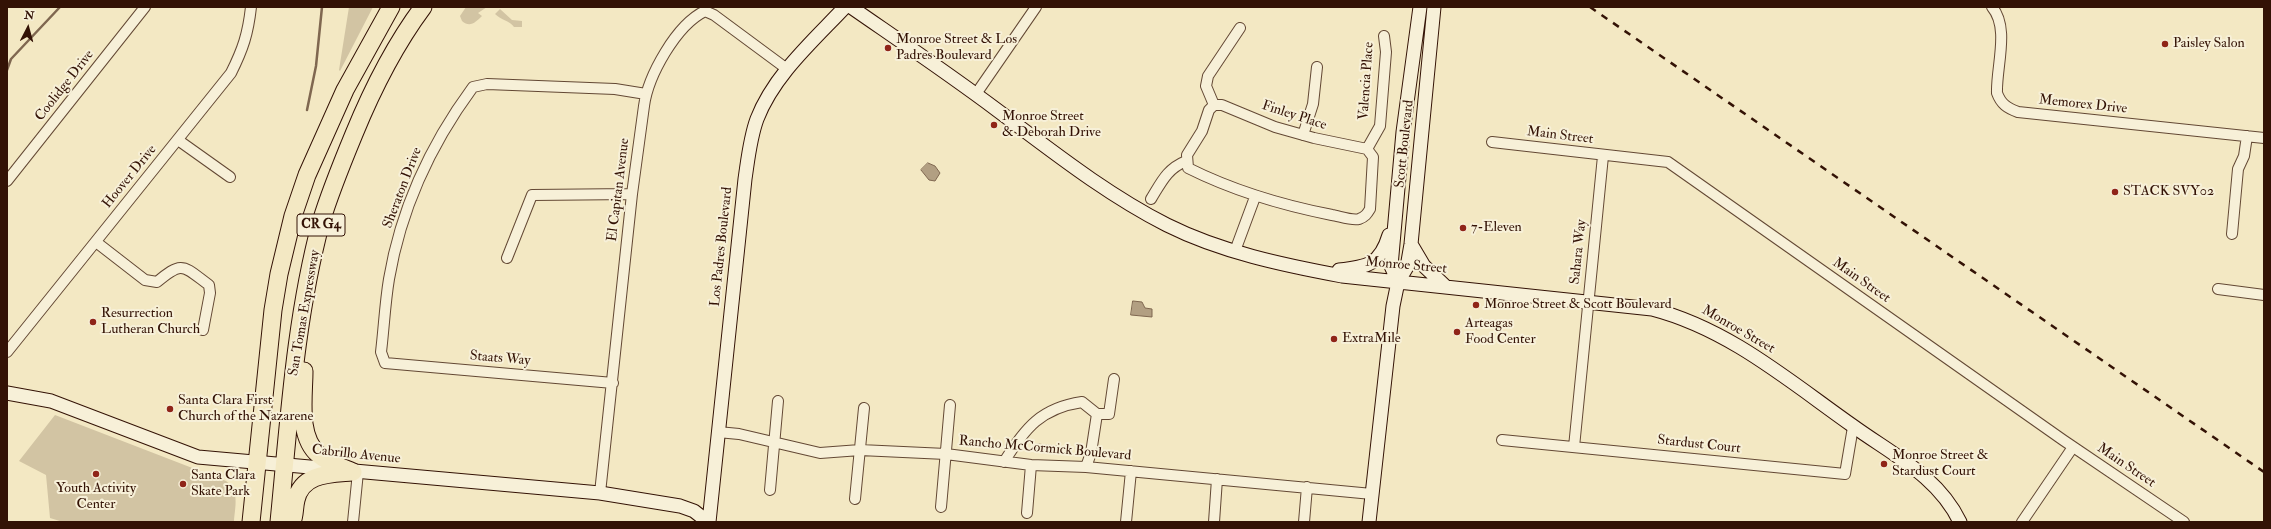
<!DOCTYPE html>
<style>
body{margin:0}
#map{position:relative;width:2271px;height:529px;overflow:hidden;background:#f3e8c3;font-family:"IM FELL Double Pica",serif}
canvas{display:block}
.frame{position:absolute;inset:0;border:8px solid #331205;pointer-events:none}
.north{position:absolute;left:8px;top:8px;width:40px;height:40px;-webkit-text-stroke:3px #f7f0d8;paint-order:stroke;rotate:6deg;font-size:11px;font-weight:700;line-height:16px;text-align:center;color:#331205}
.north::after{content:'';display:block;margin:auto;width:14px;height:18px;background:#331205;clip-path:polygon(50% 0,100% 100%,50% 72%,0 100%)}
</style>
<div id="map">
<canvas width="2271" height="529"></canvas>
<div class="frame"></div>
<div class="north">N</div>
</div>
<script>
const ctx = document.querySelector('canvas').getContext('2d');
ctx.lineJoin = 'round';
function paint(path, color) { ctx.fillStyle = color; ctx.fill(path, 'evenodd'); }
function strokePath(path, color, width, dash) { ctx.strokeStyle = color; ctx.lineWidth = width; ctx.lineCap = dash ? 'butt' : 'round'; ctx.setLineDash(dash || []); ctx.stroke(path); }
function label(font, color, halo, rows, align = 'center') {
  ctx.font = font + ' "IM FELL Double Pica",serif'; ctx.lineWidth = 4; ctx.setLineDash([]); ctx.textBaseline = 'middle'; ctx.strokeStyle = halo; ctx.fillStyle = color; for (const [text, x, y, turn = 0] of rows) {
    ctx.save(); ctx.translate(x, y); ctx.rotate((+turn || 0) * Math.PI / 180); ctx.textAlign = isNaN(turn) ? turn : align; if (halo) ctx.strokeText(text, 0, 0); ctx.fillText(text, 0, 0); ctx.restore();
  }
}
const green = new Path2D(`
 M 349,7 L 373,7 L 340,71 L 339,70 Z
 M 466,7 L 487,7 L 478,13 L 482,16 C 476,22 470,28 462,21 L 460,16 Z
 M 500,9 L 512,20 L 522,21 L 522,27 L 514,27 C 510,21 501,20 495,14 Z
 M 55,415 L 226,481 C 240,492 235,506 234,522 L 63,522 L 50,518 L 46,475 L 19,461 Z`);
const water = new Path2D(`
 M 928,163 L 935,166 L 940,173 L 935,181 L 929,180 L 921,170 Z
 M 1133,301 L 1142,302 L 1145,308 L 1152,309 L 1152,317 L 1131,315 Z
 M 1037,444 L 1057,446 L 1057,454 L 1036,452 Z`);
const stream = new Path2D(`
 M 7,70 L 11,59 L 60,7
 M 307,110 L 316,66 L 322,7`);
const street = new Path2D(`
 M 1992,7 C 2010,28 1996,67 1997,93 C 2001,104 2007,108 2018,112 L 2264,138
 M 976,94 L 1036,7
 M 1214,105 L 1209,110 L 1202,131 L 1187,155 L 1188,168 C 1234,191 1281,205 1332,215 C 1339,216 1352,221 1359,219 C 1365,217 1367,214 1370,209 L 1373,157 L 1367,149
 M 1214,105 L 1222,105 L 1275,127 L 1314,138 L 1367,149
 M 1214,105 L 1206,86 L 1208,76 L 1240,28
 M 1303,135 L 1313,104 L 1317,67
 M 178,140 L 230,177
 M 1492,142 L 1668,162 L 2063,440 L 2184,522
 M 1367,149 L 1380,126 L 1386,52 L 1384,36
 M 7,181 L 145,7
 M 1151,199 C 1162,181 1167,169 1186,161
 M 2232,234 L 2238,169 L 2244,156 L 2247,136
 M 96,242 L 145,280 L 157,282 C 183,260 183,266 209,285 L 210,293 L 203,330
 M 1235,251 L 1255,197
 M 507,258 L 532,195 L 632,194
 M 2218,289 L 2264,295
 M 7,352 L 231,73 C 243,49 248,34 251,7
 M 613,383 L 385,363 L 381,352 C 384,327 385,303 389,279 C 401,208 431,144 473,87 L 487,84 L 615,89 L 646,94
 M 1097,414 L 1109,414 L 1114,379
 M 718,432 L 739,434 L 820,453 L 860,450 L 946,454 L 1031,465 L 1086,467 L 1372,494
 M 1502,440 L 1845,474 L 1853,427
 M 1574,447 L 1603,156
 M 1004,462 C 1025,428 1041,408 1082,402 L 1097,414 L 1091,453 L 1086,467
 M 770,490 L 778,401
 M 600,493 L 632,194 L 644,106 C 648,76 676,25 705,11 L 714,15 L 787,69
 M 855,499 L 864,408
 M 941,507 L 950,405
 M 1027,513 L 1031,465
 M 353,522 L 358,472
 M 1126,522 L 1131,471
 M 1214,522 L 1217,479
 M 1304,522 L 1307,487
 M 2022,522 L 2073,447`);
const secondary = new Path2D(`
 M 851,7 C 900,41 949,74 997,110 C 1052,151 1106,194 1167,225 C 1221,252 1283,265 1342,276 L 1652,309 C 1729,329 1789,381 1853,426 C 1893,455 1938,476 1960,522
 M 1411,244 L 1424,266 L 1445,286
 M 1339,270 C 1367,267 1380,265 1389,235
 M 1398,282 L 1391,266 L 1403,132 L 1420,7
 M 7,393 L 51,401 L 198,457 L 600,493 L 680,506 L 694,511 L 708,522
 M 709,522 L 745,179 C 748,159 750,138 757,119 C 774,75 813,41 845,7
 M 1369,522 L 1393,306 L 1398,282 L 1407,267 L 1411,244 L 1434,7`);
const highway = new Path2D(`
 M 304,371 C 304,397 297,437 319,455 C 328,463 342,467 353,472
 M 251,522 L 273,310 L 279,274 L 293,216 L 307,175 L 345,90 L 391,7
 M 279,522 C 289,422 295,319 321,222 C 330,192 342,163 354,134 C 372,90 394,46 423,7
 M 292,522 C 295,515 294,508 296,500 C 302,473 330,474 352,472`);
const rail = new Path2D(`
 M 1590,7 L 2264,472`);
const markers = [
 [2165,44,4,"#8f2418"],
 [888,48,4,"#8f2418"],
 [994,125,4,"#8f2418"],
 [2115,192,4,"#8f2418"],
 [1463,228,4,"#8f2418"],
 [1476,305,4,"#8f2418"],
 [93,322,4,"#8f2418"],
 [1457,332,4,"#8f2418"],
 [1334,339,4,"#8f2418"],
 [170,409,4,"#8f2418"],
 [1884,464,4,"#8f2418"],
 [96,474,4,"#8f2418"],
 [183,484,4,"#8f2418"]
];
const shields = [
 [321,225,48]
];
const shieldNames = [
 ["CR G4",321,225]
];
const poiNames = [
 ["Monroe Street & Los",896,40],
 ["Padres Boulevard",896,56],
 ["Paisley Salon",2173,44],
 ["Monroe Street",1002,117],
 ["& Deborah Drive",1002,133],
 ["STACK SVY02",2123,192],
 ["7-Eleven",1471,228],
 ["Monroe Street & Scott Boulevard",1484,305],
 ["Resurrection",101,314],
 ["Lutheran Church",101,330],
 ["Arteagas",1465,324],
 ["Food Center",1465,340],
 ["ExtraMile",1342,339],
 ["Santa Clara First",178,401],
 ["Church of the Nazarene",178,417],
 ["Monroe Street &",1892,456],
 ["Stardust Court",1892,472],
 ["Santa Clara",191,476],
 ["Skate Park",191,492],
 ["Youth Activity",96,489,"center"],
 ["Center",96,505,"center"]
];
const streetNames = [
 ["Valencia Place",1367,81,-86],
 ["Coolidge Drive",65,86,-52],
 ["Memorex Drive",2083,105,6],
 ["Finley Place",1294,116,18],
 ["Main Street",1560,136,7],
 ["Scott Boulevard",1405,144,-84],
 ["Hoover Drive",130,177,-51],
 ["Sheraton Drive",403,188,-69],
 ["El Capitan Avenue",619,190,-83],
 ["Los Padres Boulevard",722,247,-84],
 ["Sahara Way",1579,252,-84],
 ["Monroe Street",1406,266,5],
 ["Main Street",1861,281,35],
 ["San Tomas Expressway",305,313,-80],
 ["Monroe Street",1738,330,30],
 ["Staats Way",500,359,5],
 ["Stardust Court",1699,445,6],
 ["Rancho McCormick Boulevard",1045,449,5],
 ["Cabrillo Avenue",356,455,6],
 ["Main Street",2126,466,34]
];
paint(green, '#d2c4a3');
paint(water, '#b29f82');
strokePath(water, '#7f6750', 1);
strokePath(stream, '#7f6750', 2.5);
strokePath(street, '#634834', 12);
strokePath(secondary, '#331205', 15);
strokePath(highway, '#331205', 19);
strokePath(street, '#f7f0d8', 10);
strokePath(secondary, '#f7f0d8', 13);
strokePath(highway, '#f3e8c3', 17);
strokePath(rail, '#331205', 2.5, [7, 7]);
for (const [x, y, r, color] of markers) { const dot = new Path2D(); dot.arc(x, y, r, 0, 2 * Math.PI); ctx.fillStyle = color; ctx.fill(dot); strokePath(dot, '#f7f0d8', 1.5); }
for (const [x, y, w] of shields) { const box = new Path2D(); box.roundRect(x - w / 2, y - 11, w, 22, 3); ctx.fillStyle = '#f7f0d8'; ctx.fill(box); strokePath(box, '#331205', 1); }
label('bold 13px', '#331205', null, shieldNames);
label('14px', '#331205', '#f7f0d8', poiNames, 'left');
label('14px', '#331205', '#f7f0d8', streetNames);
</script>
